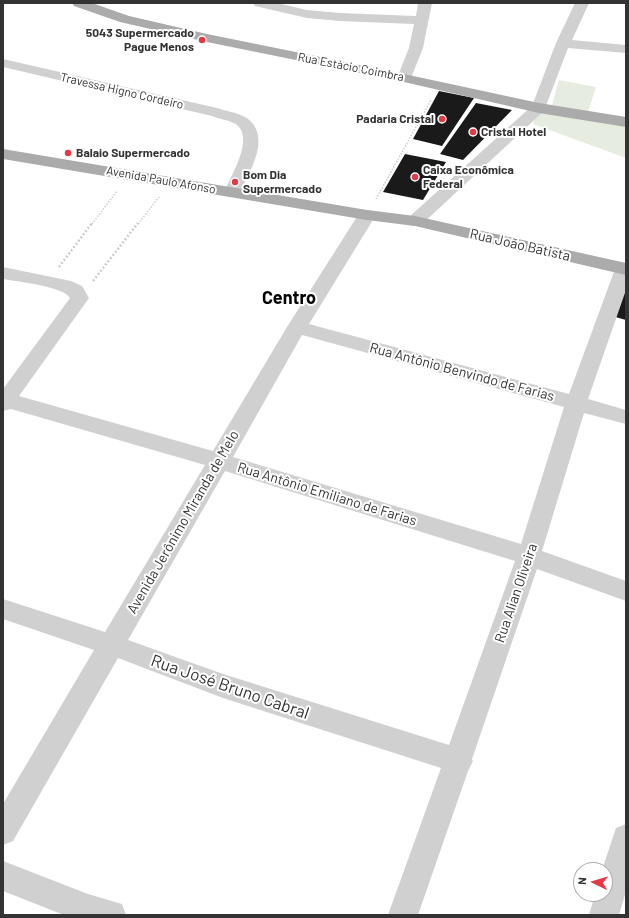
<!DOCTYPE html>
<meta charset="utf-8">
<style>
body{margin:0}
#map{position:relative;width:629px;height:918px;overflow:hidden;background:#fff;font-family:Barlow,sans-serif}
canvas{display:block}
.frame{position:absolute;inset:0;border:4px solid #333;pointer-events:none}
.north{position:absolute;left:573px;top:862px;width:40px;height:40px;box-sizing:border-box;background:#fff;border:1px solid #adadad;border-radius:50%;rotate:275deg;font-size:11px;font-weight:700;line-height:16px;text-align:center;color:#333}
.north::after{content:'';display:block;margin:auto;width:14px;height:18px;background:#e63946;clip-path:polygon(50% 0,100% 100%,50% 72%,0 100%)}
</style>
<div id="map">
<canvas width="629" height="918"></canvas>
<div class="frame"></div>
<div class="north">N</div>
</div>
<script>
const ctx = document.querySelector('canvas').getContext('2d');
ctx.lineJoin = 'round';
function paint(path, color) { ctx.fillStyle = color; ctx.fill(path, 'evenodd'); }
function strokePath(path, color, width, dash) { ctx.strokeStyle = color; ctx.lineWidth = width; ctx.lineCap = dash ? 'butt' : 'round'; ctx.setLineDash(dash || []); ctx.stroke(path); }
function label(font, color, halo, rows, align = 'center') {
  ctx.font = font + ' Barlow,sans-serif'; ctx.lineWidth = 4; ctx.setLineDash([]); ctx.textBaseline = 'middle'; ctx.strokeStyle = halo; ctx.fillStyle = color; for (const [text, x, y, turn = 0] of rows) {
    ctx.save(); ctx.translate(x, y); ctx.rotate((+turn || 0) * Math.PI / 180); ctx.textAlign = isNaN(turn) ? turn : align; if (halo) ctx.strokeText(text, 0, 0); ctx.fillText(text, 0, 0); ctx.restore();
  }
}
const green = new Path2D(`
 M 559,80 L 596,87 L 588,112 L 552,105 Z
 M 539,109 L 626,125 L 626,158 L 533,124 Z`);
const building = new Path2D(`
 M 439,91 L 474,98 L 442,146 L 413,139 Z
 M 476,103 L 512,110 L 463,160 L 440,154 Z
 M 405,154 L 446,162 L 423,200 L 383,192 Z
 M 626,273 L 626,320 L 612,316 Z`);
const pathFar1 = new Path2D(`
 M 376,199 L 431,100
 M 92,224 L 117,191
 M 138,224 L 159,197`);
const path = new Path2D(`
 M 59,267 L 92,223
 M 93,281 L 138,223`);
const minor = new Path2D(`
 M 253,3 L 277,3 L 307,10 L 340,13 L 416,16 L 418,3 L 432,3 L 423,48 L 411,78 L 409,81 L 404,82 L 399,81 L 397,78 L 409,48 L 414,24 L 340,21 L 307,18 L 255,6 Z
 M 575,3 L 589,3 L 572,40 L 626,45 L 626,53 L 568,48 L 544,111 L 421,225 L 415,226 L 409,225 L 406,221 L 409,217 L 532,106 L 556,43 Z
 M 3,59 L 217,108 C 226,111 239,113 247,118 C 272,137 250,171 240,192 L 238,196 L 232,197 L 226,196 L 224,192 C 231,176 255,138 236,124 C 229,120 219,119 212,116 L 3,67 Z
 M 367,210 L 373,211 L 376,215 L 309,324 L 569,394 L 615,269 L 618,265 L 626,264 L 626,290 L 588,399 L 626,410 L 626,424 L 584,413 L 542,551 L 626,581 L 626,601 L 537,569 L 472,759 L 473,761 L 468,771 L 418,915 L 388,915 L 441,768 L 223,698 L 118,658 L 13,841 L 3,845 L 3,804 L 94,650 L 3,619 L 3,599 L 105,632 L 205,465 L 11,409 L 3,411 L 3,389 L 70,298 C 63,286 18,282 3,279 L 3,267 L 71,281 L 82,286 L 89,298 L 19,396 L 213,451 L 287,327 L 358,215 L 361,211 ZM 302,335 L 564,407 L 521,544 L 233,457 ZM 225,471 L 515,561 L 449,745 L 223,674 L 128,640 Z
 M 626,824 L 626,891 L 619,915 L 589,915 L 595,894 L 605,894 L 605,870 L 602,870 L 616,828 Z
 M 3,861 L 88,894 L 122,904 L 126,915 L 64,915 L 3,891 Z`);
const major = new Path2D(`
 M 72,3 L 92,3 L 129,16 L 207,34 L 404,74 L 539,103 L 626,117 L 626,127 L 539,113 L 404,82 L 207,42 L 120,22 L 74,6 Z
 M 3,149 L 367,210 L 415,216 L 626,263 L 626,275 L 415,226 L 367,220 L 3,159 Z`);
const markers = [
 [202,40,4,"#e63946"],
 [442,119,4,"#e63946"],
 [473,132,4,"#e63946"],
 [68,153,4,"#e63946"],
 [415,177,4,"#e63946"],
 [235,182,4,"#e63946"]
];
const farPoinames = [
 ["5043 Supermercado",194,33,"right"],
 ["Pague Menos",194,47,"right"],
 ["Padaria Cristal",434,119,"right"],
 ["Cristal Hotel",481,132],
 ["Balaio Supermercado",76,153],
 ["Caixa Econômica",423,170],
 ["Federal",423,184],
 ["Bom Dia",243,175],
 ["Supermercado",243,189]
];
const farStreetnames = [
 ["Rua Estàcio Coimbra",351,67,11],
 ["Travessa Higno Cordeiro",122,91,13],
 ["Avenida Paulo Afonso",161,180,10]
];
const streetNames = [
 ["Rua João Batista",520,245,13],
 ["Rua Antônio Benvindo de Farias",462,372,15],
 ["Rua Antônio Emiliano de Farias",327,494,17],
 ["Avenida Jerônimo Miranda de Melo",183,522,-60],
 ["Rua Alian Oliveira",516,593,-71]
];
const nearStreetnames = [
 ["Rua José Bruno Cabral",230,687,19]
];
const districtNames = [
 ["Centro",289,298]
];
paint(green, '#e6ecdf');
paint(building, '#1a1a1a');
strokePath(pathFar1, '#cdcdcd', 1.5, [1.5, 1.5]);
strokePath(path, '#cdcdcd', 2.5, [2, 2]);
paint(minor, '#d0d0d0');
paint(major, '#ababab');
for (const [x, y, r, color] of markers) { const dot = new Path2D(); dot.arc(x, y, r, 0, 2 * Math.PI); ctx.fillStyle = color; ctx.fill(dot); strokePath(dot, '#fff', 1.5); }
label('bold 12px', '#333', '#fff', farPoinames, 'left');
label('12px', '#333', '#fff', farStreetnames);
label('14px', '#333', '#fff', streetNames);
label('17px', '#333', '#fff', nearStreetnames);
label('bold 18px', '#000', '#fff', districtNames);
</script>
